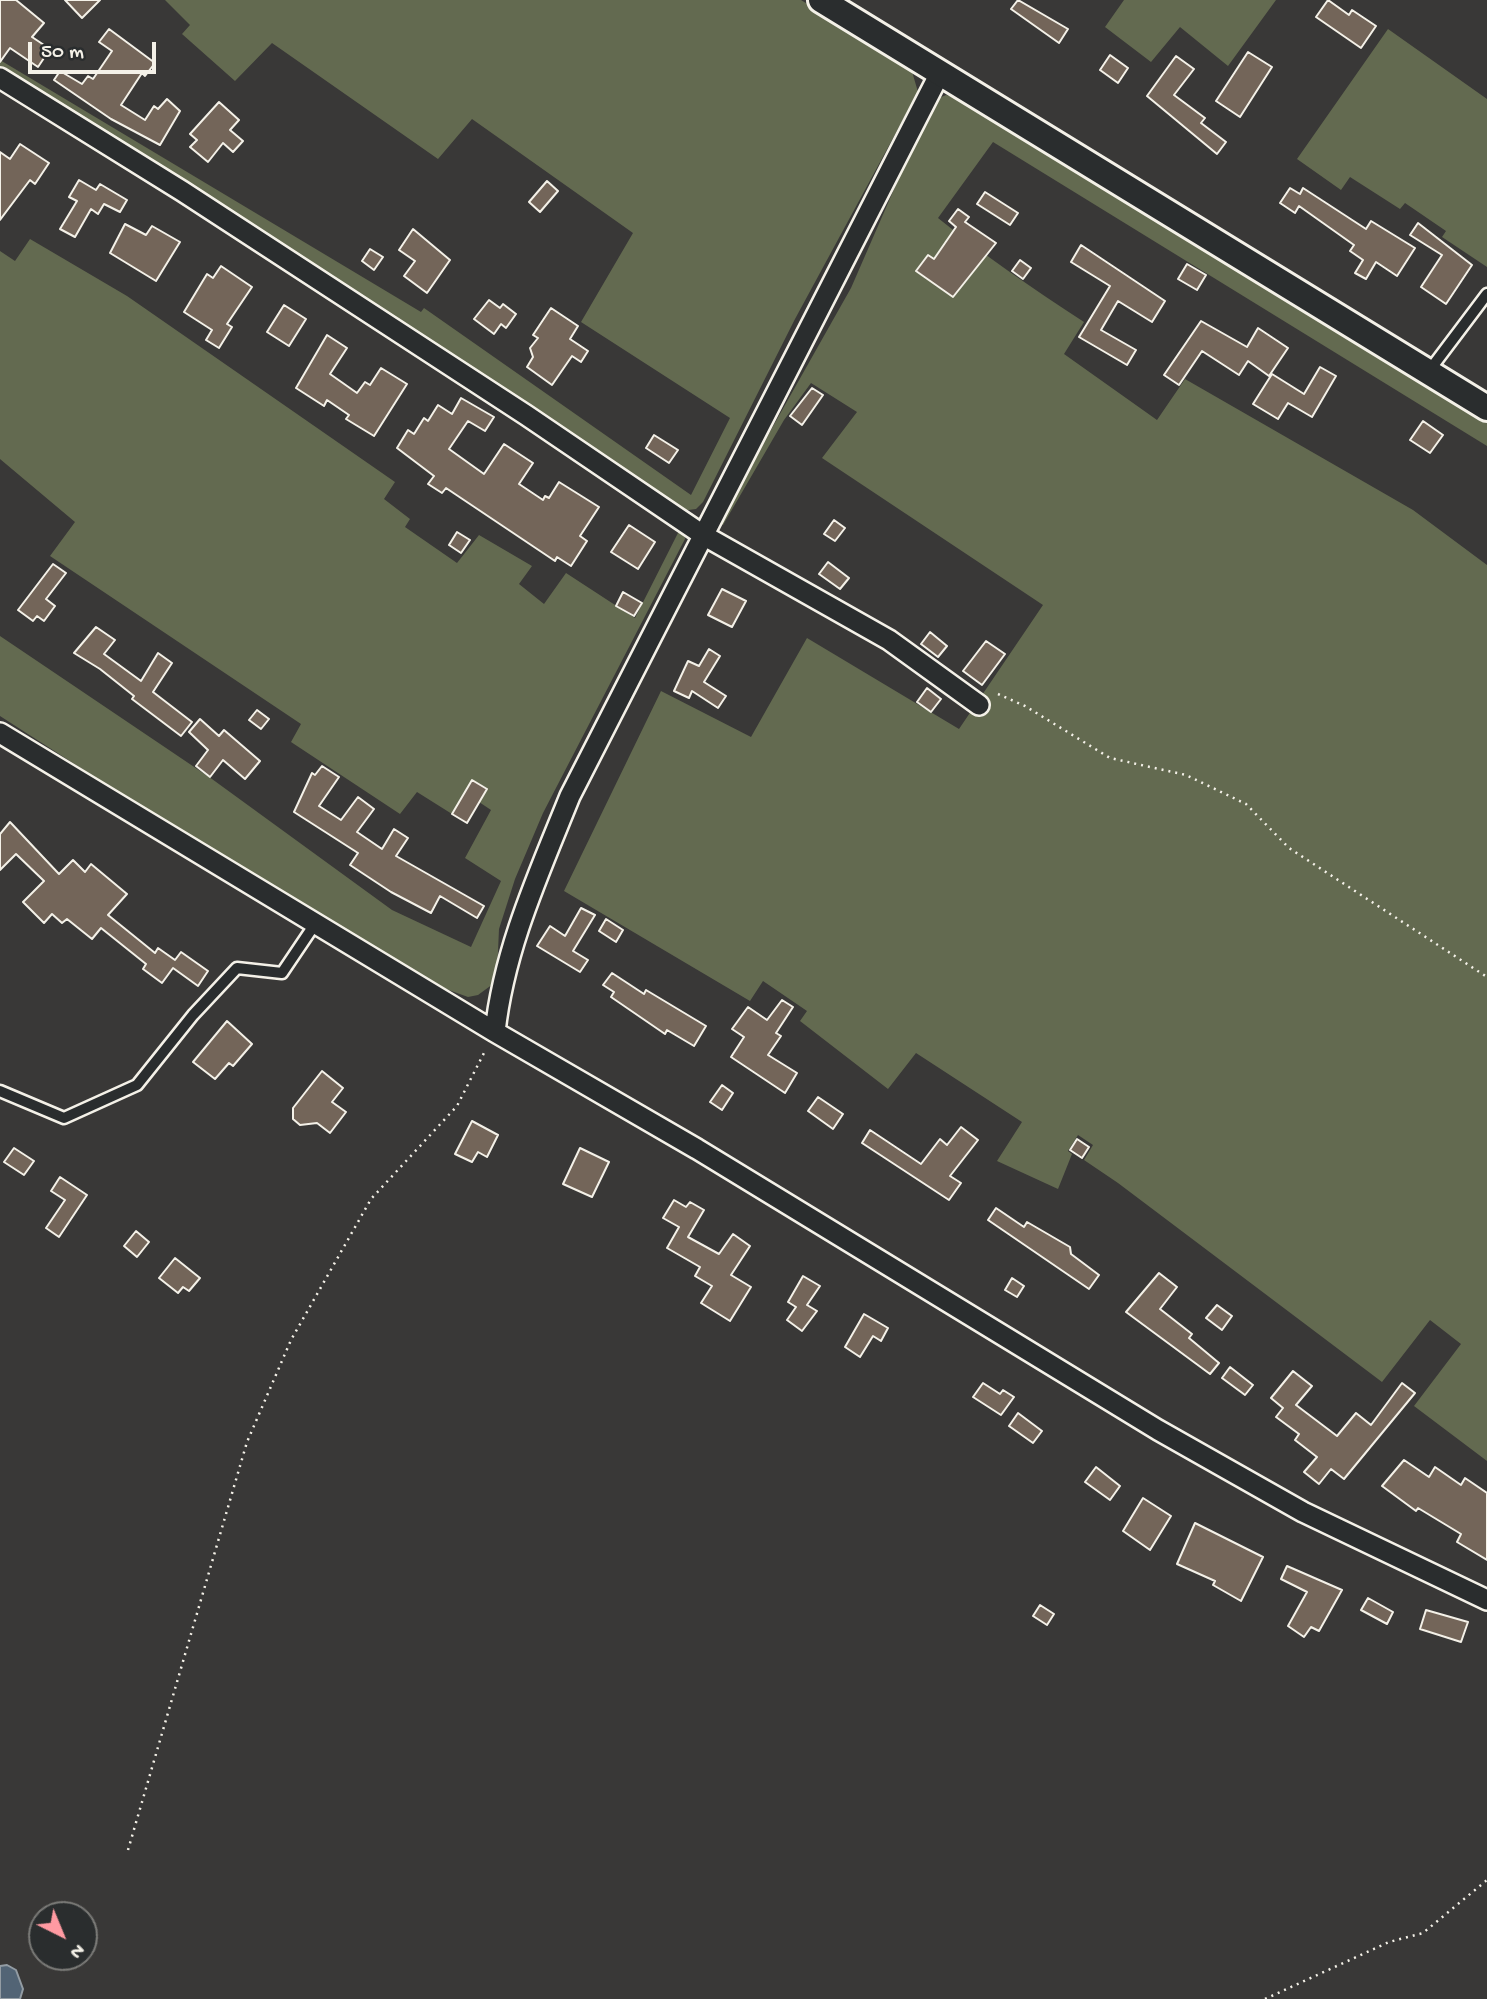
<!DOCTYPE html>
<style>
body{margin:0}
#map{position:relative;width:1487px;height:1999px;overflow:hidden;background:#393837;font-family:"Gochi Hand",sans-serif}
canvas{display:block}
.north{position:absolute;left:28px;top:1901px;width:70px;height:70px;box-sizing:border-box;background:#2a2d2e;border:2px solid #7b7b78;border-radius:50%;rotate:137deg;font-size:19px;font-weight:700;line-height:28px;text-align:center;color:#f4f1e8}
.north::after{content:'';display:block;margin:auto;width:24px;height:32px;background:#ff9aa2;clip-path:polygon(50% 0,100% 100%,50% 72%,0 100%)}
.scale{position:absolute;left:28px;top:42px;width:128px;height:32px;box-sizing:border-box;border:4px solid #f4f1e8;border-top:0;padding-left:9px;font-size:21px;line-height:24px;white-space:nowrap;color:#f4f1e8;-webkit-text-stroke:5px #2a2d2e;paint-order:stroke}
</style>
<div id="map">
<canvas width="1487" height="1999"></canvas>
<div class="north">N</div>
<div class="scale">50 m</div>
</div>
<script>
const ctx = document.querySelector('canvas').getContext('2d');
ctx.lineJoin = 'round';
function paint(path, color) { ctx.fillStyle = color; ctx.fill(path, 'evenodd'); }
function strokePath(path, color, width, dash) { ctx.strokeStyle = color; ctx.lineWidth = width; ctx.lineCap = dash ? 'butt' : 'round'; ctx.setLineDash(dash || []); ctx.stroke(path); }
const green = new Path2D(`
 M 165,0 L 801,0 L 911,68 L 918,92 L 795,319 L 703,502 L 696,509 L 681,511 L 367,298 L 0,71 L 0,60 L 421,312 L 424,308 L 691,495 L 730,418 L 581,322 L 633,233 L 472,119 L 438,159 L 272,43 L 235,81 L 182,34 L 190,25 Z
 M 1124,0 L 1276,0 L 1228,66 L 1180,27 L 1151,62 L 1105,27 Z
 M 1388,29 L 1487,99 L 1487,267 L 1442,237 L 1446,231 L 1405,203 L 1400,209 L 1350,177 L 1341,190 L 1297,159 Z
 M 946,95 L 957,98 L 1316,320 L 1487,420 L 1487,446 L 993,142 L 938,218 C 984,255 1033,289 1084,322 L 1064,354 L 1157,420 L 1185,379 L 1413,510 L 1487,565 L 1487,1461 L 1414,1406 L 1461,1344 L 1430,1320 L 1382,1382 L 1118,1183 L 1084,1160 L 1093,1145 L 1078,1135 L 1068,1151 L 1072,1154 L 1058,1189 L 997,1161 L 1022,1122 L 916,1053 L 888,1089 L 800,1021 L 807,1011 L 763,981 L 750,1001 L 564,891 L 661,691 L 751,737 L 807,638 L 959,729 L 1043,605 L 822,458 L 857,412 L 811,383 L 784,420 L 723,525 L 719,522 L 851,288 L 922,125 L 937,99 Z
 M 30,239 L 127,296 L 395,482 L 384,499 L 410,519 L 405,527 L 457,563 L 479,535 L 532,566 L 519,584 L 544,604 L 566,573 L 635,618 L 680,529 L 684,531 L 685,539 L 543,813 L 515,879 L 499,929 L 497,974 L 493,984 L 478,995 L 468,997 L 446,989 L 348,931 L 121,794 L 0,716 L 0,636 L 212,779 L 392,910 L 471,947 L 501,881 L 465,858 L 491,810 L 479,802 L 487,788 L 472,780 L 452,814 L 417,792 L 400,814 L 291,742 L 301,724 L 50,556 L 75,522 L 0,459 L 0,251 L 15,261 Z`);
const water = new Path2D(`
 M 7,1965 L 16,1970 L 23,1989 L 20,1999 L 0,1999 L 0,1966 Z`);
const building = new Path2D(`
 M 0,0 L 16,0 L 44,23 L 32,37 L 50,49 L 38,67 L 10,48 L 0,62 Z
 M 65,0 L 100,0 L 82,18 Z
 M 1018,0 L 1068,29 L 1059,43 L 1011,9 Z
 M 1328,0 L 1349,15 L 1352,10 L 1376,26 L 1361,48 L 1316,17 Z
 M 109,29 L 155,63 L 145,76 L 142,73 L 121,105 L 145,120 L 154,106 L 158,109 L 167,99 L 180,111 L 160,145 L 111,119 L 54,80 L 60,71 L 82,84 L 88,76 L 93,79 L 112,51 L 99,42 Z
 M 1248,52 L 1272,67 L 1240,117 L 1216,101 Z
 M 1110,55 L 1128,68 L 1118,83 L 1100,70 Z
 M 1176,56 L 1194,69 L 1174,95 L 1205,118 L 1201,123 L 1226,142 L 1217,154 L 1147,96 Z
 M 219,102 L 239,120 L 230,130 L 243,141 L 233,152 L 223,143 L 208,162 L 190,147 L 197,140 L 190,134 Z
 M 20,144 L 49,163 L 35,184 L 30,180 L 0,220 L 0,152 L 10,159 Z
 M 79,180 L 96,190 L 100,184 L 127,200 L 120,212 L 104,204 L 98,214 L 91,209 L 75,237 L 60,229 L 77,201 L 69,197 Z
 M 547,181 L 558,191 L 540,212 L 529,202 Z
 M 1290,188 L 1300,194 L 1303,188 L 1366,229 L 1371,221 L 1415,248 L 1397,276 L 1376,262 L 1366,279 L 1355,273 L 1363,260 L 1350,251 L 1354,245 L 1299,206 L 1295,213 L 1280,203 Z
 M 985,192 L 1018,213 L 1010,225 L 977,204 Z
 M 958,209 L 969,217 L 965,222 L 996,243 L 953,297 L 916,271 L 928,255 L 934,259 L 956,227 L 949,221 Z
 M 1418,223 L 1472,265 L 1446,304 L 1421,287 L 1442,255 L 1410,235 Z
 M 125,224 L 146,235 L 152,226 L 180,242 L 156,281 L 110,253 Z
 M 413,229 L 450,260 L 427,293 L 404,276 L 415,261 L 399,250 Z
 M 1081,245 L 1165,301 L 1152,322 L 1118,301 L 1101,330 L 1136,350 L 1127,365 L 1079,337 L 1110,286 L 1071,262 Z
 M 370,249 L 383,257 L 374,270 L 362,261 Z
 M 1020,260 L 1031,268 L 1023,279 L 1012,271 Z
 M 1187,264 L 1206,275 L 1197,290 L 1178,279 Z
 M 221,266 L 252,287 L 227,324 L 232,327 L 219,348 L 206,340 L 212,330 L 184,312 L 207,274 L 213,278 Z
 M 489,300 L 500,308 L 503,304 L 516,314 L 506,328 L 501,324 L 494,334 L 474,319 Z
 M 284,305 L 306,319 L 289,346 L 267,332 Z
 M 551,308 L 578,326 L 570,339 L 588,351 L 581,362 L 572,356 L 552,385 L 527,367 L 533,357 L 530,348 L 538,338 L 533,335 Z
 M 1201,321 L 1247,347 L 1258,328 L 1288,348 L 1269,376 L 1248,361 L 1239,375 L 1202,351 L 1179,385 L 1164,375 Z
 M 327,335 L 347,348 L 330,374 L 357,393 L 365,382 L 370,385 L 381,368 L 407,384 L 374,436 L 346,419 L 349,415 L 327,400 L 324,406 L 296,388 Z
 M 1320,367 L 1336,376 L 1312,417 L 1288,403 L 1278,419 L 1253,404 L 1272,374 L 1304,394 Z
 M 812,388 L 823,395 L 802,425 L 790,416 Z
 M 461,398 L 494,417 L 485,431 L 468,421 L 449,449 L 484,474 L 504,444 L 533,463 L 519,484 L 543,500 L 545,496 L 549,498 L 559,482 L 599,507 L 580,536 L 587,541 L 571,566 L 557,557 L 555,561 L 446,488 L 442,493 L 428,484 L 434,476 L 397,448 L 408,430 L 414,434 L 424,418 L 428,421 L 438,405 L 452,414 Z
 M 1423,421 L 1443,435 L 1430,453 L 1410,440 Z
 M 654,435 L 678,450 L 669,463 L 646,448 Z
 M 834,520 L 845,528 L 835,541 L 824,534 Z
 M 629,525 L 655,542 L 638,569 L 611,552 Z
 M 457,532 L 470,540 L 461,553 L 449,545 Z
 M 828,562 L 849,578 L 840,589 L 819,574 Z
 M 53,564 L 66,573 L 46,599 L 55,606 L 44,621 L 37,616 L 33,621 L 18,610 Z
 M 722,589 L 746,601 L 732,627 L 708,615 Z
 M 623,592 L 642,603 L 634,616 L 616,606 Z
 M 96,627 L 115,640 L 104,654 L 141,681 L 158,653 L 172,663 L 153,692 L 192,722 L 181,736 L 132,699 L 134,696 L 100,669 L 74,653 Z
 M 930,632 L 947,646 L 938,657 L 921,644 Z
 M 986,641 L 1005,654 L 982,685 L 963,671 Z
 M 709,649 L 720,656 L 704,682 L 726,696 L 718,708 L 692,691 L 689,698 L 674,691 L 688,661 L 699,666 Z
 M 927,688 L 941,699 L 931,712 L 917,702 Z
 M 257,710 L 269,719 L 261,729 L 249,720 Z
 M 200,719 L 219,736 L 224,730 L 260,761 L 245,779 L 223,760 L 210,777 L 196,766 L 208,750 L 189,732 Z
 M 322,766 L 339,777 L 319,806 L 341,820 L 358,797 L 374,809 L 357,832 L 382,849 L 394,829 L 408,838 L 396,856 L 484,906 L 477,918 L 440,896 L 431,913 L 391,892 L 350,865 L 358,853 L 294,812 L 312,773 L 315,775 Z
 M 472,780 L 487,789 L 467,823 L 452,814 Z
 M 10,822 L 59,874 L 73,860 L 85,872 L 91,864 L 127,894 L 108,915 L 155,953 L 158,948 L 175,960 L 181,952 L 208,971 L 198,986 L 173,968 L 162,983 L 143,969 L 146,964 L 101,928 L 92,939 L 67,919 L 62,923 L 52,914 L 44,923 L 23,902 L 44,881 L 16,854 L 0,870 L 0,834 Z
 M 581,908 L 595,915 L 573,951 L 588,960 L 580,972 L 537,946 L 550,926 L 565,936 Z
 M 606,919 L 623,930 L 616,942 L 599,931 Z
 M 612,973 L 644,994 L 646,990 L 706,1026 L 694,1046 L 667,1030 L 665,1034 L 611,997 L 614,992 L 603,985 Z
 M 782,1000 L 793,1007 L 776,1033 L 781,1036 L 768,1055 L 797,1073 L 785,1093 L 731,1057 L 744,1037 L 732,1029 L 748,1007 L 767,1020 Z
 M 227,1021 L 252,1044 L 233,1066 L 229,1063 L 215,1079 L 193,1062 Z
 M 322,1071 L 343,1088 L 332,1102 L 346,1112 L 330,1133 L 317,1123 L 300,1125 L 293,1119 L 293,1108 Z
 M 722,1085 L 733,1093 L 722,1110 L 710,1102 Z
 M 818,1097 L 843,1114 L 833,1129 L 808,1111 Z
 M 472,1121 L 498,1135 L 487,1157 L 478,1152 L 472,1162 L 455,1154 Z
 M 961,1127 L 978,1140 L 950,1176 L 961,1183 L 949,1200 L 862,1143 L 870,1130 L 921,1164 L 940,1139 L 947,1145 Z
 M 1077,1139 L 1089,1147 L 1082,1158 L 1070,1150 Z
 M 14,1148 L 34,1161 L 24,1175 L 4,1162 Z
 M 580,1148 L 609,1162 L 592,1197 L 563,1184 Z
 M 60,1177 L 87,1195 L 59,1237 L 46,1228 L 65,1200 L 51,1191 Z
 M 674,1200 L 686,1207 L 690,1202 L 704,1210 L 688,1237 L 719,1254 L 733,1234 L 750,1246 L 731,1275 L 751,1287 L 730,1321 L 701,1303 L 712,1286 L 695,1276 L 700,1267 L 667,1248 L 679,1227 L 663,1218 Z
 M 996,1208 L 1024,1227 L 1027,1222 L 1070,1247 L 1071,1254 L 1099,1275 L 1089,1289 L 988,1220 Z
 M 136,1231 L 149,1242 L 137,1257 L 124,1246 Z
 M 175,1258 L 200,1278 L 189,1291 L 183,1287 L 178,1293 L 159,1278 Z
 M 1159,1273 L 1177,1287 L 1160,1309 L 1192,1334 L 1189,1338 L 1219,1363 L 1210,1374 L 1126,1312 Z
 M 803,1276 L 820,1286 L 807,1305 L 817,1311 L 802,1331 L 787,1320 L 796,1307 L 788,1302 Z
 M 1012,1278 L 1024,1286 L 1017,1297 L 1005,1290 Z
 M 1217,1305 L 1232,1316 L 1222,1330 L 1206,1318 Z
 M 864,1314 L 888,1328 L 881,1341 L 873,1336 L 860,1357 L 845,1347 Z
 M 1230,1367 L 1253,1385 L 1245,1395 L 1222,1378 Z
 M 1293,1371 L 1312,1386 L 1296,1405 L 1337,1436 L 1356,1413 L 1371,1425 L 1402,1383 L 1415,1393 L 1344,1479 L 1331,1469 L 1319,1484 L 1304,1472 L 1317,1457 L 1295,1440 L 1299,1434 L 1276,1417 L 1283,1408 L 1271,1398 Z
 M 983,1383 L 1000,1394 L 1003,1390 L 1014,1397 L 1001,1415 L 973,1397 Z
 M 1018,1413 L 1042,1431 L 1033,1443 L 1009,1426 Z
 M 1404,1460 L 1429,1477 L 1435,1467 L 1461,1485 L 1465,1478 L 1487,1493 L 1487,1560 L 1457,1542 L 1461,1534 L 1418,1508 L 1416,1511 L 1382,1486 Z
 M 1096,1467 L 1120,1486 L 1110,1500 L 1085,1482 Z
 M 1143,1498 L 1171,1516 L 1150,1550 L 1123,1531 Z
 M 1195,1523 L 1263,1557 L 1241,1601 L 1213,1585 L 1215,1581 L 1177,1564 Z
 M 1287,1566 L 1342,1590 L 1319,1631 L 1311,1627 L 1304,1637 L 1288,1626 L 1307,1592 L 1281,1579 Z
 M 1368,1598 L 1393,1612 L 1387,1624 L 1361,1610 Z
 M 1040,1605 L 1054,1614 L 1047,1625 L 1033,1616 Z
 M 1426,1610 L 1468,1622 L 1461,1642 L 1420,1629 Z`);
const path = new Path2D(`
 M 998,694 L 1025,706 L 1110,758 L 1186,775 L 1246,804 L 1289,848 L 1487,977
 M 128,1850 L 247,1442 L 291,1340 L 371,1199 L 457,1106 L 486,1049
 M 1265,1999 L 1389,1942 L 1423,1933 L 1487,1880`);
const service = new Path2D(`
 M 1429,371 L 1487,294
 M 0,1091 L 64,1118 L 137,1085 L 193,1015 L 237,968 L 282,973 L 315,924`);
const minor = new Path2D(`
 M 0,78 L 182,191 L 526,415 L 703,535 L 889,640 L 979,705
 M 0,733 L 495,1032 L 697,1149 L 1158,1430 L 1303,1512 L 1487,1600
 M 495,1032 C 504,949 539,873 570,796 L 940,73`);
const tertiary = new Path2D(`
 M 821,0 L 1487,408`);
paint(green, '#636a50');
paint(water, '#526475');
strokePath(water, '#939ca3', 2);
paint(building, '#736559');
strokePath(building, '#f4f1e8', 2);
strokePath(service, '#f4f1e8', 15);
strokePath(minor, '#f4f1e8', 24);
strokePath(tertiary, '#f4f1e8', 30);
strokePath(path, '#f4f1e8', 2.5, [2, 5]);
strokePath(service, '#2a2d2e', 10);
strokePath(minor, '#2a2d2e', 19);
strokePath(tertiary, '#2a2d2e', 24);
</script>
